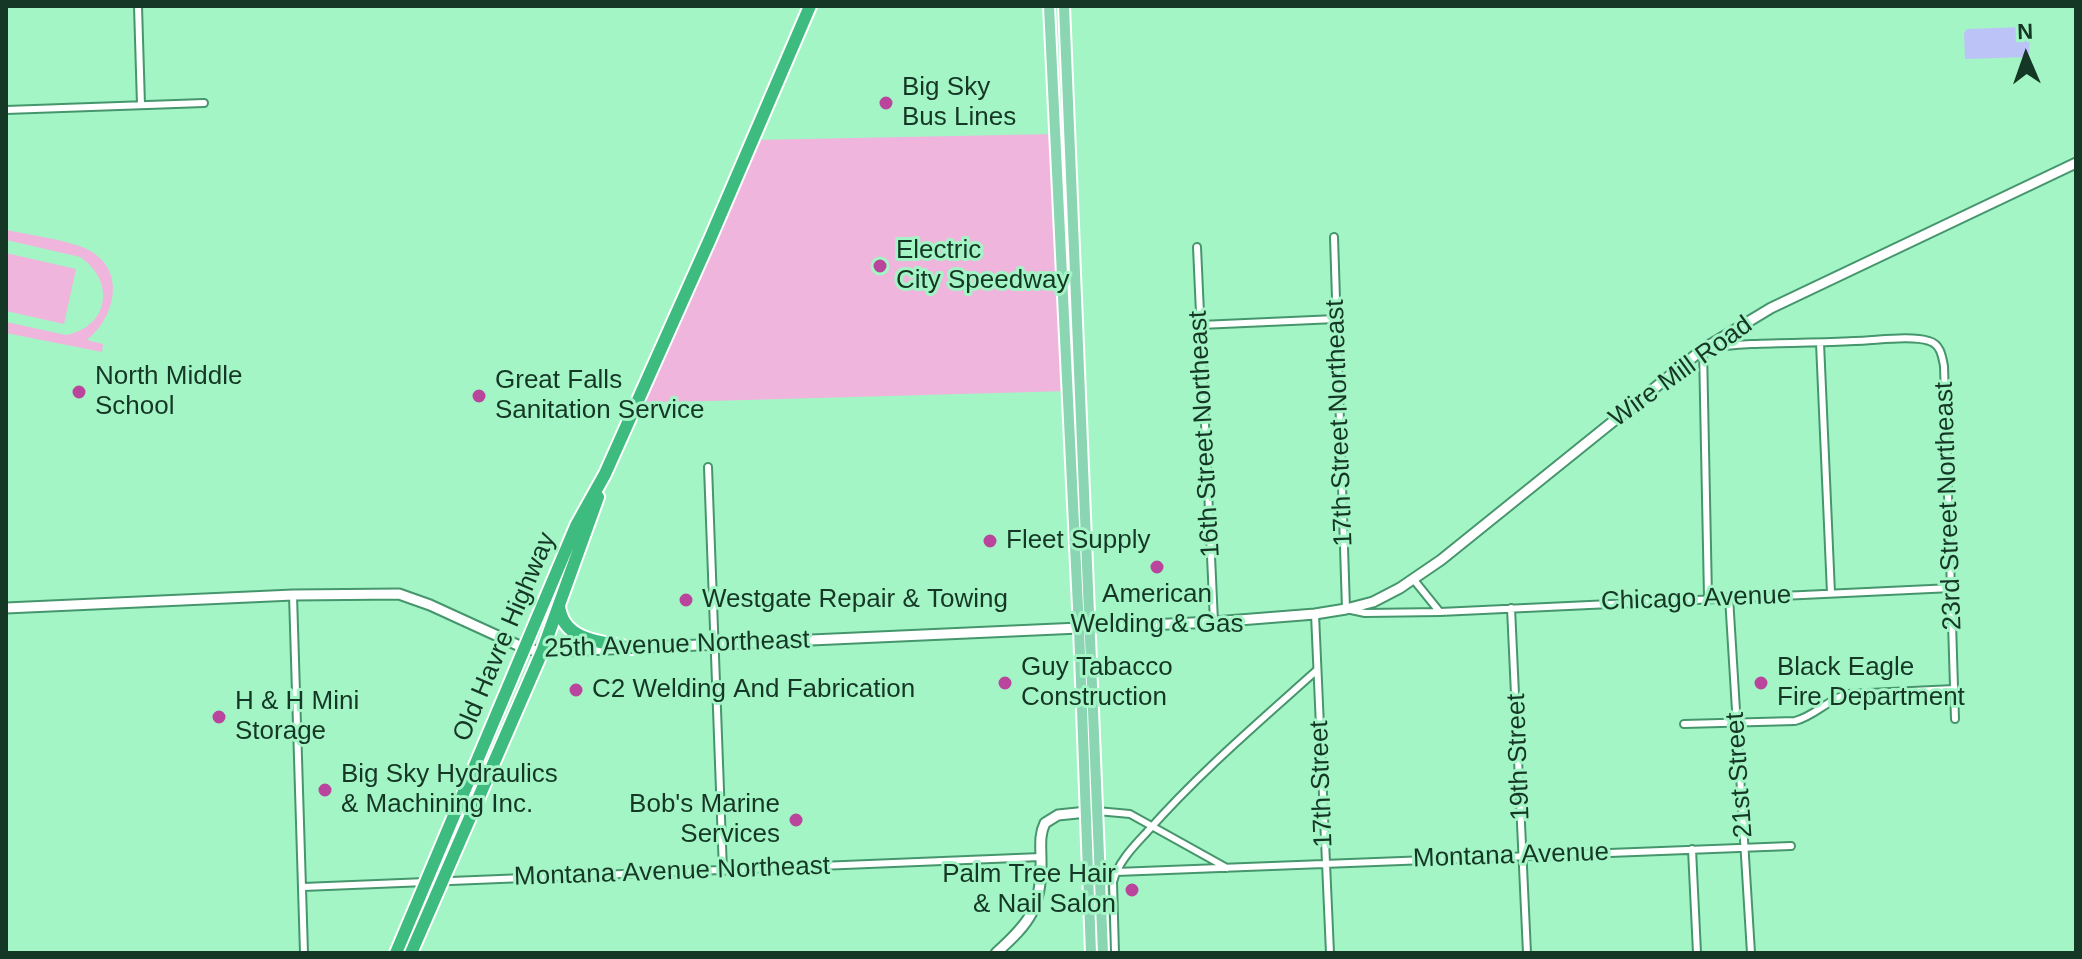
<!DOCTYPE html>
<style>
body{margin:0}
#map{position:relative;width:2082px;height:959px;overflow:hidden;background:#a4f5c6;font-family:Arial,sans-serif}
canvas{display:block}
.frame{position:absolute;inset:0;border:8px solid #153725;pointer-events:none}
.north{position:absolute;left:1986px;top:16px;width:80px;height:80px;-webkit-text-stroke:6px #a4f5c6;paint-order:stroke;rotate:358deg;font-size:22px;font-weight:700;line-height:32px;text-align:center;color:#153725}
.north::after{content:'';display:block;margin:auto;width:28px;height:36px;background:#153725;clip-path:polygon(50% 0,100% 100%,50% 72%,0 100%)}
</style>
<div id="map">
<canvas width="2082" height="959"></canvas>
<div class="frame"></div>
<div class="north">N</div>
</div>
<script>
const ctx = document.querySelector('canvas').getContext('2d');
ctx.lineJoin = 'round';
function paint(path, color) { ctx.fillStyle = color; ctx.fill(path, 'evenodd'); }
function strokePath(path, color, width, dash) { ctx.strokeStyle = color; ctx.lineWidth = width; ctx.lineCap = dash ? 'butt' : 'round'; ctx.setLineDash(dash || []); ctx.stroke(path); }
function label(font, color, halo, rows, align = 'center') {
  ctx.font = font + ' Arial,sans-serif'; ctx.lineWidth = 6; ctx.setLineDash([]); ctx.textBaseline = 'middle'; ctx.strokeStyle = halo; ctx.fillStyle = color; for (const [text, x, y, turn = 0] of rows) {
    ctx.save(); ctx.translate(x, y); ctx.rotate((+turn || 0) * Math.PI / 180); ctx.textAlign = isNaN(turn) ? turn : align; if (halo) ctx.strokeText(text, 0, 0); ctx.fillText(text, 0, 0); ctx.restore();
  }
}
const green = new Path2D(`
 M 1055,134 L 1068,391 L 637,403 L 753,140 Z
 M 6,230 C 30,235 56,238 79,246 C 127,262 119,314 87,340 L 103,344 L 102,352 L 6,333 L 6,322 L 66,335 C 109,327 116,281 80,257 L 6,240 Z
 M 6,253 L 76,269 L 64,324 L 6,311 Z`);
const water = new Path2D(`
 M 2024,27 L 2030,30 L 2029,57 L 1965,59 L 1964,33 L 1967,29 Z`);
const street = new Path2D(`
 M 138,6 L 141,105
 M 6,110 L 204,103
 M 1334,237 L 1346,609 L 1365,613 L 1440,612 L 1952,588
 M 1197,247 L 1214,622
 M 1200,325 L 1336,319
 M 1820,343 L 1831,593
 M 708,467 L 723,871
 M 1414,580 L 1439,611
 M 293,595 L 304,953
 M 1708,597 L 1703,349 C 1753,341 1803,344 1854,341 C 1874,341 1910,335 1929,341 C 1940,344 1942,355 1944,366 L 1955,719
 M 1729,597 L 1751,953
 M 1511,608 L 1527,953
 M 1315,614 L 1330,953
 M 1684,724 L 1795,721 C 1815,716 1828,699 1848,694 L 1954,689
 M 1097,811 L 1130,814 L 1227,868
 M 1692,849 L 1697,953
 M 1116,872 L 1791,846
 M 303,887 L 1041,857
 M 1115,953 L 1113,882 C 1118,862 1133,847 1147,832 C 1199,773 1259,722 1317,670`);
const secondary = new Path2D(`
 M 6,608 L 293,595 L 399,594 L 430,605 L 524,648 L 542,652 L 1214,622 L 1315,614 L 1346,609 L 1373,602 L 1400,588 L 1441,560 L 1703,349 L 1771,308 L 2076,163
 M 996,953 C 1030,923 1042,907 1041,860 C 1041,847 1039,835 1045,823 L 1058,815 L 1097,811`);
const primary = new Path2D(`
 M 1049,6 L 1079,628 L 1091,953
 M 1064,6 L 1103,953`);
const highway = new Path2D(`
 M 559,606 C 563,642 603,642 632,648
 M 396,953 L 576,526 L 605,474 L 710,239 L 810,6
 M 411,953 L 542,652 L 598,497`);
const markers = [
 [886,103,8,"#b9459d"],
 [880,266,8,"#b9459d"],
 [79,392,8,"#b9459d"],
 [479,396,8,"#b9459d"],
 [990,541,8,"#b9459d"],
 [1157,567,8,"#b9459d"],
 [686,600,8,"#b9459d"],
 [1005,683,8,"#b9459d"],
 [1761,683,8,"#b9459d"],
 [576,690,8,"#b9459d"],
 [219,717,8,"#b9459d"],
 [325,790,8,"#b9459d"],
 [796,820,8,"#b9459d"],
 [1132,890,8,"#b9459d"]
];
const poiNames = [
 ["Big Sky",902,88],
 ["Bus Lines",902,118],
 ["Electric",896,251],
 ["City Speedway",896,281],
 ["North Middle",95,377],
 ["School",95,407],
 ["Great Falls",495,381],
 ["Sanitation Service",495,411],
 ["Fleet Supply",1006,541],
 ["American",1157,595,"center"],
 ["Welding & Gas",1157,625,"center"],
 ["Westgate Repair & Towing",702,600],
 ["Guy Tabacco",1021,668],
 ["Construction",1021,698],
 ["Black Eagle",1777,668],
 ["Fire Department",1777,698],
 ["C2 Welding And Fabrication",592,690],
 ["H & H Mini",235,702],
 ["Storage",235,732],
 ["Big Sky Hydraulics",341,775],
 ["& Machining Inc.",341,805],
 ["Bob's Marine",780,805,"right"],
 ["Services",780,835,"right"],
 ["Palm Tree Hair",1116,875,"right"],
 ["& Nail Salon",1116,905,"right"]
];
const streetNames = [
 ["Wire Mill Road",1681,372,-36],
 ["17th Street Northeast",1340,423,-92],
 ["16th Street Northeast",1205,434,-93],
 ["23rd Street Northeast",1949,506,-92],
 ["Chicago Avenue",1696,599,-2],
 ["Old Havre Highway",505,637,-67],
 ["25th Avenue Northeast",677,645,-2],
 ["19th Street",1519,757,-92],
 ["21st Street",1740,775,-94],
 ["17th Street",1322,784,-92],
 ["Montana Avenue",1511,856,-2],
 ["Montana Avenue Northeast",672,872,-2]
];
paint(green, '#efb5dc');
paint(water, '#bcc3f7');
strokePath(street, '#45966c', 10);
strokePath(secondary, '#45966c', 13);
strokePath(primary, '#fff', 14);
strokePath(highway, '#fff', 16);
strokePath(street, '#fff', 6);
strokePath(secondary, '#fff', 9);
strokePath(primary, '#8bd6b2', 10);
strokePath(highway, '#3ebb7f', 12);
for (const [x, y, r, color] of markers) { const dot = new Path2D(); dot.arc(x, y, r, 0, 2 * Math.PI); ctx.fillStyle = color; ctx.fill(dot); strokePath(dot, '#a4f5c6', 3); }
label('26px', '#153725', '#a4f5c6', poiNames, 'left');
label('26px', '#153725', '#a4f5c6', streetNames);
</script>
